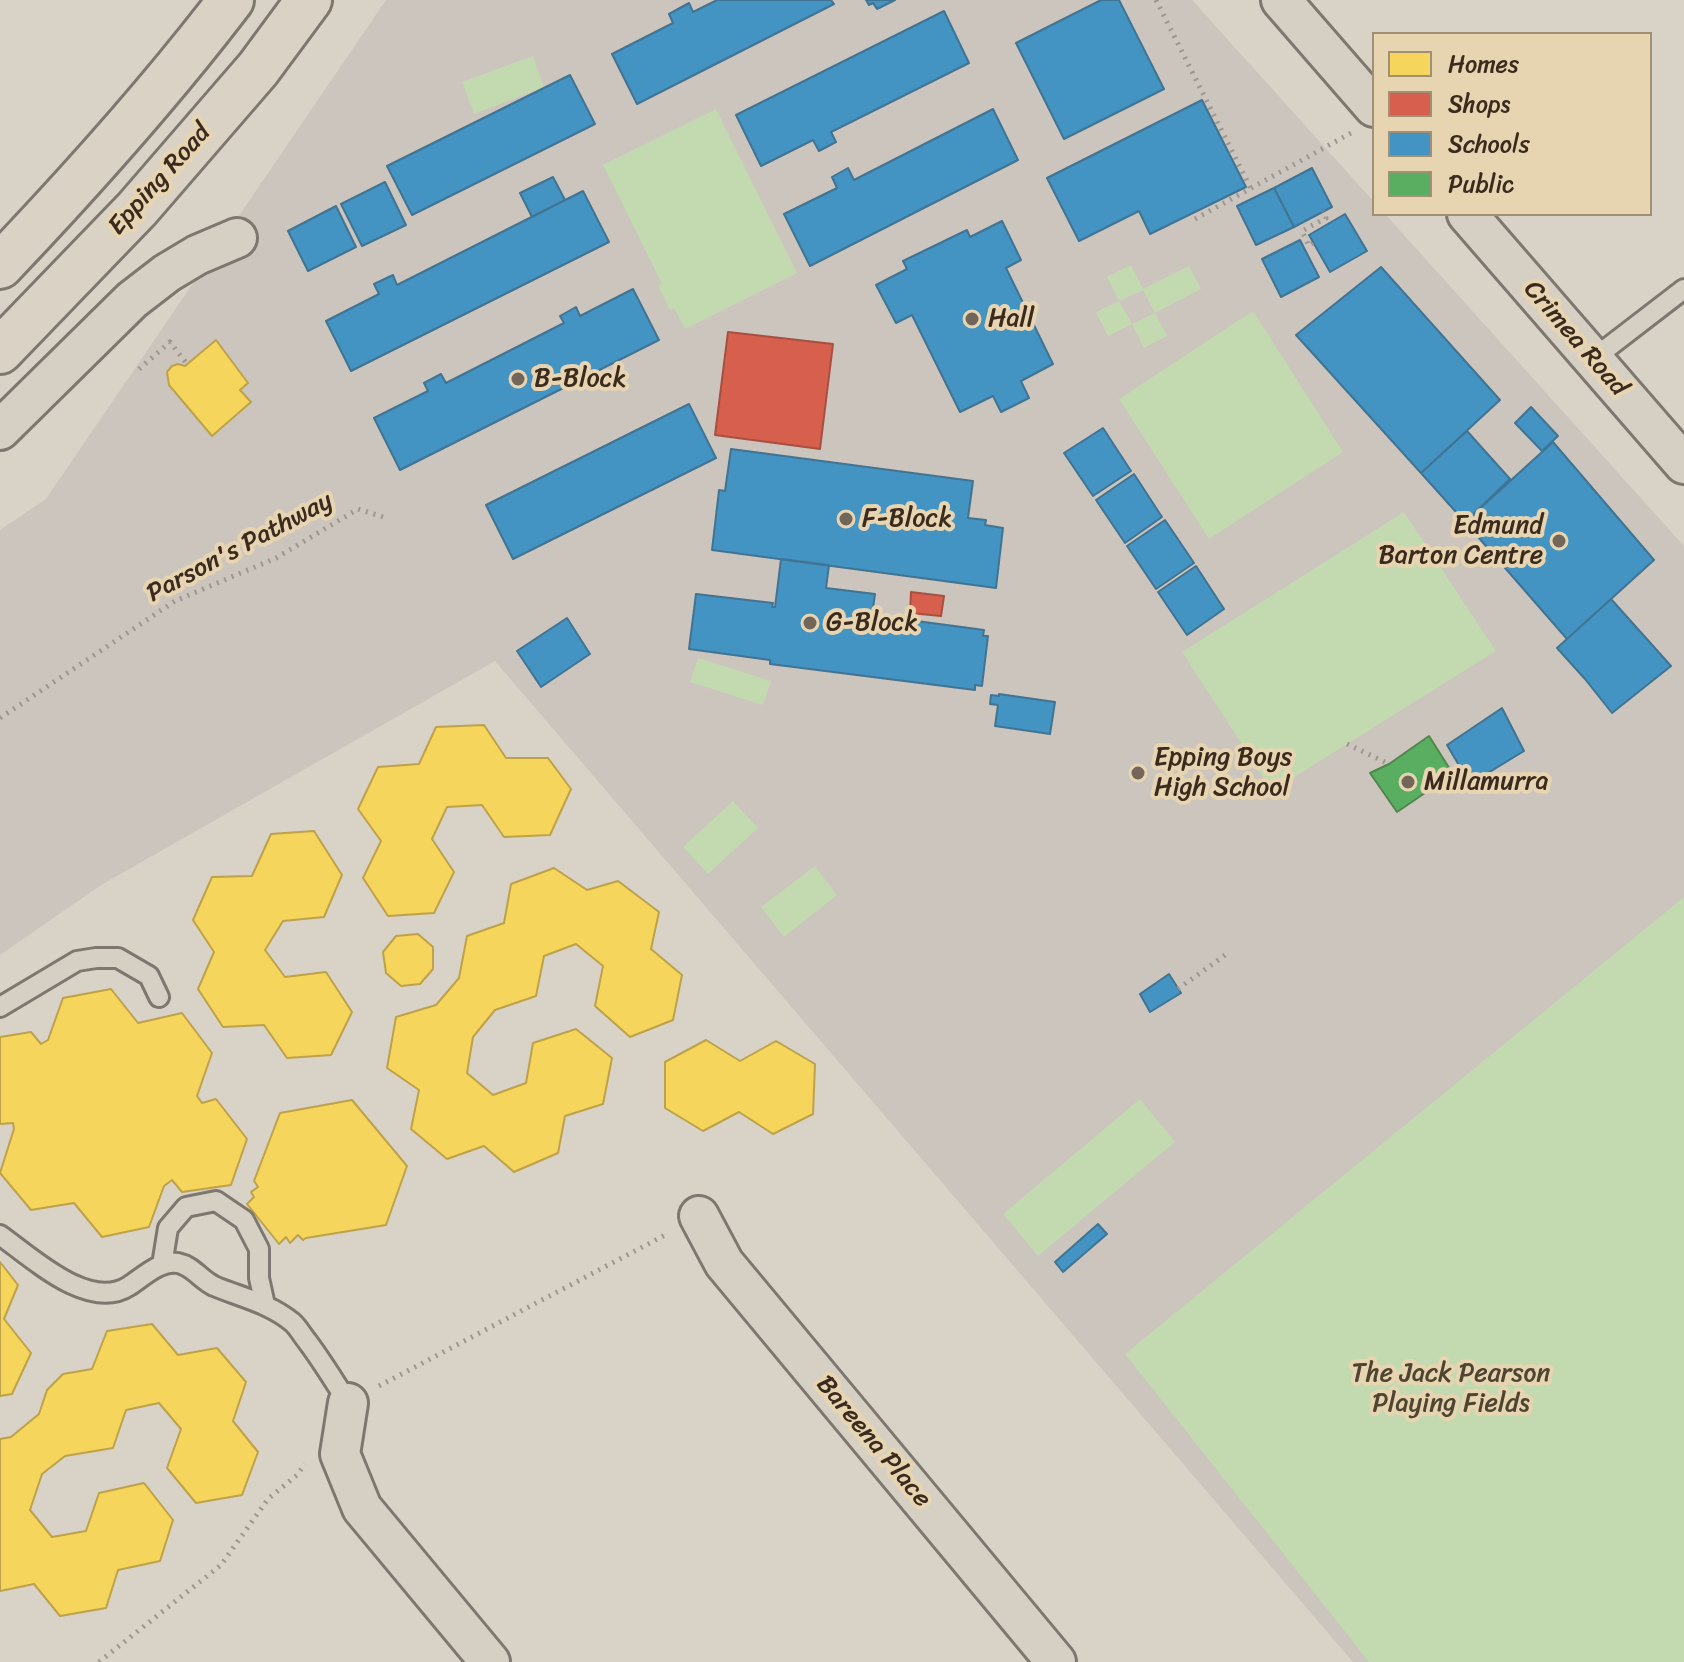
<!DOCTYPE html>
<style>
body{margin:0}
#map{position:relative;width:1684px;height:1662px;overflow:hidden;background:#d8d2c7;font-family:Sriracha,sans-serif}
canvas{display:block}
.legend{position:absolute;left:1372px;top:32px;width:280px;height:184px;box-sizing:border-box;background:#e7d4b1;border:2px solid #a29076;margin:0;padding:10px 14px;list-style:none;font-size:24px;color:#3b2a1e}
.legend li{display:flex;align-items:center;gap:16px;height:40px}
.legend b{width:40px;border:2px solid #a29076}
</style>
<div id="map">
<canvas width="1684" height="1662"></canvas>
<ul class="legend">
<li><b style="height:22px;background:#f6d55c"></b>Homes</li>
<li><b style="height:22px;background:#d6604d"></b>Shops</li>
<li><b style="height:22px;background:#4393c3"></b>Schools</li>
<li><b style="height:22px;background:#5aae61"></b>Public</li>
</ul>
</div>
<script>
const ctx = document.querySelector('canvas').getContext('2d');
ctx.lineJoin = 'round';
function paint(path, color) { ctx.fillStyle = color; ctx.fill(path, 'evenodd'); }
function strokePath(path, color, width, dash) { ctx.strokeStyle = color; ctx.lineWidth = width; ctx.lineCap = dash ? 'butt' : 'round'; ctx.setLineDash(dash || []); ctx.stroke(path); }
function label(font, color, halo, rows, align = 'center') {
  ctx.font = font + ' Sriracha,sans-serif'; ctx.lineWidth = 8; ctx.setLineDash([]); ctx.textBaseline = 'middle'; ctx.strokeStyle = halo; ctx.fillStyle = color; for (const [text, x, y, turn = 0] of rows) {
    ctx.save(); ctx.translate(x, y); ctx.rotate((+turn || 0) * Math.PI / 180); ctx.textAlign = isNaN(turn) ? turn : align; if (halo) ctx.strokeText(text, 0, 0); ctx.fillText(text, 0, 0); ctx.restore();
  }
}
const built = new Path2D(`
 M 386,0 L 1192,0 L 1374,202 L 1374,214 L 1385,214 L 1684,546 L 1684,1662 L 1353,1662 L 495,661 L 101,885 L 0,955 L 0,530 L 46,499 Z`);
const green = new Path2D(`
 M 533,56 L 544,87 L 474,114 L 462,82 Z
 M 716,109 L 797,273 L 685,329 L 674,308 L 670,310 L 658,286 L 662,284 L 603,165 Z
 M 1131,265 L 1143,289 L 1189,266 L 1201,289 L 1155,313 L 1167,336 L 1144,348 L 1132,324 L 1108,336 L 1096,312 L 1119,301 L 1107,277 ZM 1143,290 L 1155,313 L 1132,324 L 1119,301 Z
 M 1253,311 L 1343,452 L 1209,539 L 1119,399 Z
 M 1404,512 L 1496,651 L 1272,791 L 1182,652 Z
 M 698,658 L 771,681 L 763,705 L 690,682 Z
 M 733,801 L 758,828 L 708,874 L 683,847 Z
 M 815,866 L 837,895 L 784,937 L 761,907 Z
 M 1684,897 L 1684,1662 L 1369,1662 L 1125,1354 Z
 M 1140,1099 L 1175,1142 L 1038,1256 L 1003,1214 Z`);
const homes = new Path2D(`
 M 216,340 L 248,383 L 240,390 L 251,402 L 212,436 L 169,385 L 167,372 L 172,366 L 178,364 L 185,366 Z
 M 484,725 L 506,758 L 548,758 L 571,789 L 550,835 L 504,837 L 482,805 L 447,807 L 432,839 L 454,872 L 434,913 L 388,916 L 363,878 L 381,841 L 358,809 L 378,767 L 419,764 L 436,727 Z
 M 314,831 L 342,875 L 324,917 L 283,921 L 265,950 L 285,977 L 326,972 L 352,1012 L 331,1055 L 287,1058 L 264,1025 L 223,1027 L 198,989 L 214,952 L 193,920 L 212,877 L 252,876 L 271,834 Z
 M 554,868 L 587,890 L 618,881 L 659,912 L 651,949 L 682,975 L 673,1020 L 630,1037 L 595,1006 L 603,966 L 576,944 L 544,956 L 536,996 L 495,1010 L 473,1037 L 467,1073 L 493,1095 L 526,1083 L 533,1043 L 576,1029 L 612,1058 L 603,1104 L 565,1116 L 558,1153 L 514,1172 L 484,1146 L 447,1159 L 411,1129 L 419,1090 L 387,1068 L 396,1017 L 436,1005 L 459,978 L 467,936 L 504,923 L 511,884 Z
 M 418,934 L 433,947 L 433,969 L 420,984 L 401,986 L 386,973 L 383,952 L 396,936 Z
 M 111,989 L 138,1023 L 182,1013 L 212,1053 L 197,1096 L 202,1103 L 216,1099 L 247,1139 L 231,1185 L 182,1192 L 172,1180 L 164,1186 L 149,1227 L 102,1237 L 74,1203 L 31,1210 L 0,1173 L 14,1129 L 13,1123 L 0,1124 L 0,1037 L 31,1032 L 41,1044 L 48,1040 L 63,998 Z
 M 706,1040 L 740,1061 L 776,1041 L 815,1064 L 813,1114 L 773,1134 L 739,1112 L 703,1131 L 665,1108 L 665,1062 Z
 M 352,1100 L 407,1166 L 386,1225 L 306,1238 L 303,1240 L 298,1235 L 290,1243 L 286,1237 L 279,1244 L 247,1204 L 254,1197 L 251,1192 L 258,1187 L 254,1181 L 280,1113 Z
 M 0,1262 L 18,1285 L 4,1319 L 31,1353 L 12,1394 L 0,1396 Z
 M 152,1324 L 178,1355 L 217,1348 L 246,1382 L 233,1421 L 258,1452 L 242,1495 L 196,1503 L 167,1468 L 181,1429 L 159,1403 L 126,1410 L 113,1448 L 65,1456 L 42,1474 L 30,1510 L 52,1537 L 86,1531 L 99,1493 L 144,1483 L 173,1520 L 160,1561 L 118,1570 L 106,1608 L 60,1616 L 34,1584 L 0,1591 L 0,1439 L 11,1437 L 39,1414 L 47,1390 L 63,1374 L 92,1369 L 107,1331 Z`);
const shops = new Path2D(`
 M 728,332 L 833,344 L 820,449 L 715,435 Z
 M 911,592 L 944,596 L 941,616 L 910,613 Z`);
const schools = new Path2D(`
 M 717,0 L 831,0 L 834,4 L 637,104 L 612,54 L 673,23 L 669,14 L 689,3 L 693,12 Z
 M 866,0 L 895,0 L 877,9 L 873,3 L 869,5 Z
 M 1101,0 L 1119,0 L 1164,89 L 1064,139 L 1016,43 Z
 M 944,11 L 969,63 L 831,132 L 836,142 L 819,151 L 813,140 L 761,166 L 736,115 Z
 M 570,75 L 595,124 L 412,215 L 387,166 Z
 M 1202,100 L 1246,187 L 1150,234 L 1139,211 L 1079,241 L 1047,178 Z
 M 993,109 L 1018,160 L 810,266 L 784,214 L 837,188 L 832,177 L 848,168 L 854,180 Z
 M 1312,168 L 1332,207 L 1294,227 L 1274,188 Z
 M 553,177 L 565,200 L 532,217 L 520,193 Z
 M 385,182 L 406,225 L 362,246 L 341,204 Z
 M 1274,188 L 1294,227 L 1256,245 L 1237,206 Z
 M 583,191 L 609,242 L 351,371 L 326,321 L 379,294 L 374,284 L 393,275 L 397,285 Z
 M 336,206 L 356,247 L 308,271 L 288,231 Z
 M 1345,214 L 1367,251 L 1330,272 L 1309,235 Z
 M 1002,221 L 1021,260 L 1006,268 L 1053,364 L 1021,381 L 1029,398 L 1001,412 L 993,396 L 960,412 L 912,315 L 896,323 L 876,285 L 907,269 L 903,261 L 967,230 L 970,237 Z
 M 1300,240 L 1319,277 L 1281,297 L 1262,259 Z
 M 1381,267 L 1500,400 L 1421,473 L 1296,335 Z
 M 633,289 L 659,340 L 400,470 L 374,418 L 428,391 L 424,383 L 441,374 L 446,383 L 564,323 L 560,316 L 576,307 L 580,316 Z
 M 689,404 L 716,458 L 513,559 L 486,505 Z
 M 1531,407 L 1558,436 L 1542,451 L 1515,423 Z
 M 1103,428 L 1131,471 L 1093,496 L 1064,453 Z
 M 1467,431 L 1510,479 L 1465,522 L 1421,473 Z
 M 1553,442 L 1654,560 L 1567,639 L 1465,522 Z
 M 731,449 L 973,481 L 968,518 L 986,520 L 985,525 L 1003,528 L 996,588 L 712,550 L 719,490 L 725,491 Z
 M 1134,474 L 1162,517 L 1125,543 L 1096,500 Z
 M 1165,520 L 1194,563 L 1156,589 L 1127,546 Z
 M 781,559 L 829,565 L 826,588 L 875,594 L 872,615 L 984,630 L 983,636 L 988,636 L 982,686 L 975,685 L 975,690 L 770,664 L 770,660 L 689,649 L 696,594 L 773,603 L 772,607 L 775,607 Z
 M 1196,566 L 1224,609 L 1187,635 L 1158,592 Z
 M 1611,599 L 1671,666 L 1612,713 L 1585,679 L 1557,648 Z
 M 567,618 L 590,654 L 541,687 L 517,651 Z
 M 999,694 L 1055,702 L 1050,734 L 995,726 L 998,705 L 990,704 L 991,695 L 999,696 Z
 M 1502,708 L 1524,751 L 1470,784 L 1447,745 Z
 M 1169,974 L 1181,993 L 1150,1012 L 1140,994 Z
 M 1098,1224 L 1107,1234 L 1063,1272 L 1055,1262 Z`);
const public = new Path2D(`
 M 1429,736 L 1453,774 L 1397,812 L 1370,773 L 1389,764 Z`);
const path = new Path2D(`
 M 1156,0 L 1251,189
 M 1195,219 L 1351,133
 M 1313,243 L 1309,246 L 1302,231 L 1326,218 L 1323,211
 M 139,369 L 170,342 L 187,364
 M 0,718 L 175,601 L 276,558 L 358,509 L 383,517
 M 1347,744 L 1389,764
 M 1178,989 L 1228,953
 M 379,1386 L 667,1234
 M 99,1662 L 221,1565 L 268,1499 L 297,1475 L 305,1464`);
const service = new Path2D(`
 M 1593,359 L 1684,289
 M 0,1007 L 77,961 L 96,958 L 118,958 L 149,976 L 159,997
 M 0,1235 C 31,1257 89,1312 129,1286 C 143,1277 160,1260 178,1263 C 193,1266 201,1280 214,1286 C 240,1297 269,1303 292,1322 C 298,1327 302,1335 307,1341 C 322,1361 335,1382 348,1403
 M 162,1265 L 168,1228 L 186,1207 L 216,1201 L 244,1220 L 259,1249 L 259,1278 L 265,1305`);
const minor = new Path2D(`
 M 1281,0 L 1374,107
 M 1467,214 L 1684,464
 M 0,430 L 132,300 L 167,273 L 197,255 L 237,238
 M 699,1216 L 724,1263 L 1056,1662
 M 348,1403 L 340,1454 L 362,1508 L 490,1662`);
const primary = new Path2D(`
 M 0,266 C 81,181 160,93 231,0
 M 0,351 L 137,209 L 258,69 L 309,0`);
const markers = [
 [972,319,8,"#726559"],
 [518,379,8,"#726559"],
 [846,519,8,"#726559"],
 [1559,541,8,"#726559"],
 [810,623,8,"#726559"],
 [1138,773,8,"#726559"],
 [1408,782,8,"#726559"]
];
const streetNames = [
 ["Epping Road",160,180,-48],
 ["Crimea Road",1575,339,49],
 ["Parson's Pathway",240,548,-28],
 ["Bareena Place",873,1442,50]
];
const poiNames = [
 ["Hall",988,319],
 ["B-Block",534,379],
 ["F-Block",862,519],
 ["Edmund",1543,526,"right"],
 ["Barton Centre",1543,556,"right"],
 ["G-Block",826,623],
 ["Epping Boys",1154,758],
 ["High School",1154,788],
 ["Millamurra",1424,782]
];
const parkNames = [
 ["The Jack Pearson",1451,1374],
 ["Playing Fields",1451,1404]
];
paint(built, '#cbc5be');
paint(green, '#c3d9b0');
paint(homes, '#f6d55c');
strokePath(homes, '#bea249', 2);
paint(shops, '#d6604d');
strokePath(shops, '#a8503f', 2);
paint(schools, '#4393c3');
strokePath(schools, '#417492', 2);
paint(public, '#5aae61');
strokePath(public, '#51864d', 2);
strokePath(service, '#7d776f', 24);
strokePath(minor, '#7d776f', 44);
strokePath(primary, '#7d776f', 50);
strokePath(path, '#9e978e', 5, [2, 6]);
strokePath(service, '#d5cfc4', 18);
strokePath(minor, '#d5cfc4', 38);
strokePath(primary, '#dad2c4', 44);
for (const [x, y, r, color] of markers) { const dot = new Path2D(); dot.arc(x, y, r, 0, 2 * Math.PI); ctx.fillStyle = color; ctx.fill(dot); strokePath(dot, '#e7d4b1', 3); }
label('26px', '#3b2a1e', '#e7d4b1', streetNames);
label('26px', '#3b2a1e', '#e7d4b1', poiNames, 'left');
label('26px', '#4d4531', '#e7d4b1', parkNames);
</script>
